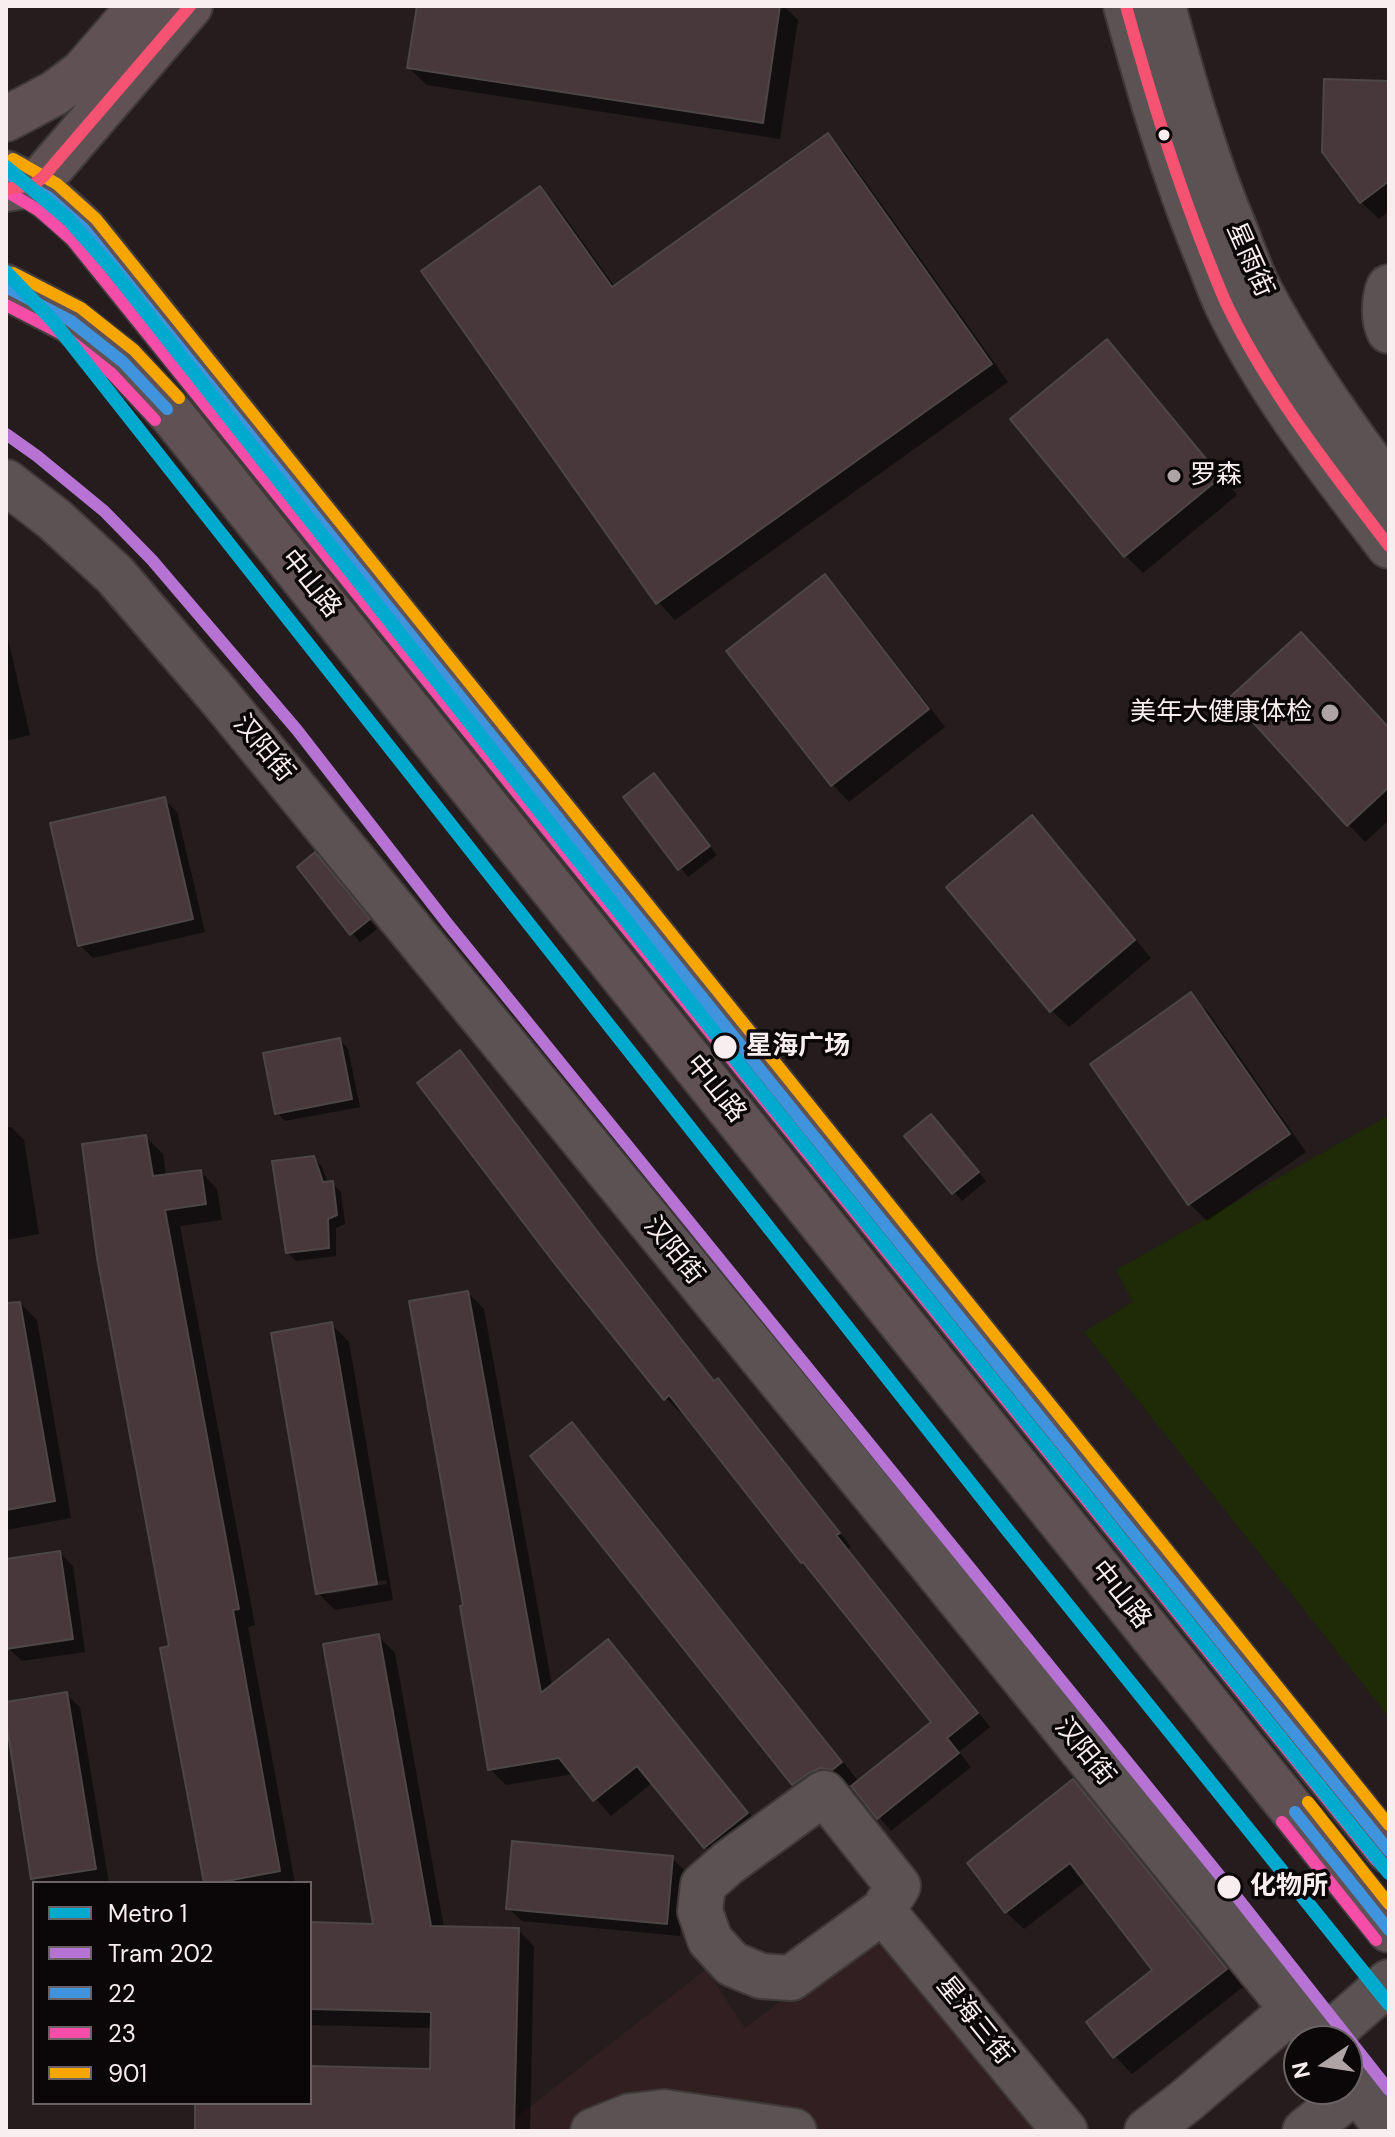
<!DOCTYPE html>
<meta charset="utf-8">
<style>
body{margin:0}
#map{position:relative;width:1395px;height:2137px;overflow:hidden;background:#241c1d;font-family:"DM Sans",sans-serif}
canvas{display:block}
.frame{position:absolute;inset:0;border:8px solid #f8edef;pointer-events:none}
.legend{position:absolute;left:32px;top:1881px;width:280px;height:224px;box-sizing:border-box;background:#0b0607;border:2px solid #6a6264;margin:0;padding:10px 14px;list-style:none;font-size:24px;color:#f8edef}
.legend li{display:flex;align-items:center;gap:16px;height:40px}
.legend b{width:40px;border:2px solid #6a6264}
.north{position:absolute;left:1283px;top:2025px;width:80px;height:80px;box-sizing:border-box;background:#0b0607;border:2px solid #6a6264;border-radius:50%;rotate:257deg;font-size:22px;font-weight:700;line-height:32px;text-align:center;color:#f8edef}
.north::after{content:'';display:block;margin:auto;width:28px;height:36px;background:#aea4a6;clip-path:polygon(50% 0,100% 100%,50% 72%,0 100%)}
</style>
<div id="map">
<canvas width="1395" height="2137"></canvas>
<div class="frame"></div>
<ul class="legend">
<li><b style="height:10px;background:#00a9ce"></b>Metro 1</li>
<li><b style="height:10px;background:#b673d3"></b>Tram 202</li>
<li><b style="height:10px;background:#4094de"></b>22</li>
<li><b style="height:10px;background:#f54da8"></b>23</li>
<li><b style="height:10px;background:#f7a600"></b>901</li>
</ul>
<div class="north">N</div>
</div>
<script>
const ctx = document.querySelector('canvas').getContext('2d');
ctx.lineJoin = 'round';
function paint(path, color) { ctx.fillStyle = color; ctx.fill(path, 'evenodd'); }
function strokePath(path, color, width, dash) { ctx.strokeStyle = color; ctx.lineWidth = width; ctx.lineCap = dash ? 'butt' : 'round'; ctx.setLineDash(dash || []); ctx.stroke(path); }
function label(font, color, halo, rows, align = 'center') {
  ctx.font = font + ' "DM Sans","Noto Sans SC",sans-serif'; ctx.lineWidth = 7; ctx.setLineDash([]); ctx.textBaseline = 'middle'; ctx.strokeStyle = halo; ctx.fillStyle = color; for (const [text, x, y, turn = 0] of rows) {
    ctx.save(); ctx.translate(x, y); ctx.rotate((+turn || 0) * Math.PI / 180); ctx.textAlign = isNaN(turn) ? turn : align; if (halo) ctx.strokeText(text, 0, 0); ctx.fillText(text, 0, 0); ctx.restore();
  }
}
const built = new Path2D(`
 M 867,1942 L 883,1942 L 1046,2131 L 499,2131 L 706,1969 L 745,2028 L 852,1947 Z`);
const green = new Path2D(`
 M 1389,1115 L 1389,1717 L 1084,1332 L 1133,1302 L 1116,1270 Z`);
const shadow = new Path2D(`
 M 419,6 L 784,6 L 798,20 L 780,139 L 427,85 L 409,68 Z
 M 1389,83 L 1389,211 L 1379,219 L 1361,202 Z
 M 827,135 L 845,153 L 1008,382 L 675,620 L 658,602 L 540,188 L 557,206 L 615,287 Z
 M 1107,341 L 1124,358 L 1237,495 L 1143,573 L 1126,556 Z
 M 825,576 L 842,594 L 945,727 L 849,802 L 832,784 Z
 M 6,630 L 30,735 L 6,741 Z
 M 1389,729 L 1389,820 L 1365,842 L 1348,824 Z
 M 662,784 L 717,855 L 688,877 L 626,798 Z
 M 164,799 L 177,812 L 205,932 L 93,958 L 80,945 Z
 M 1032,817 L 1049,835 L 1151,958 L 1069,1027 L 1051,1010 Z
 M 323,864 L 377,929 L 360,942 L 352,933 Z
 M 1191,995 L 1208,1012 L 1306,1152 L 1207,1221 L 1190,1204 L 1093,1064 Z
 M 340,1040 L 348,1049 L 360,1107 L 285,1121 L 277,1113 Z
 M 460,1053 L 473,1066 L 609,1247 L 716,1383 L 718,1381 L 731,1394 L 851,1547 L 848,1549 L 990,1727 L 959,1752 L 971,1767 L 891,1831 L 852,1785 L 839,1785 L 811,1801 L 794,1784 L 533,1456 L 572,1425 L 589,1442 L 859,1782 L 933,1722 L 815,1575 L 802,1562 L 682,1409 L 679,1411 L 666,1398 Z
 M 940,1125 L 986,1181 L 962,1201 L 907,1136 Z
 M 6,1127 L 11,1127 L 24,1140 L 39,1234 L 6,1240 Z
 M 146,1137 L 163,1154 L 166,1176 L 201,1172 L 217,1189 L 222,1220 L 180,1226 L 255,1625 L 248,1627 L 295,1883 L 206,1883 L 172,1648 Z
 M 314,1158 L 322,1167 L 328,1184 L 332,1183 L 341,1192 L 345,1224 L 336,1228 L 336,1256 L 296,1261 L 287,1252 Z
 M 468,1293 L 484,1309 L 552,1686 L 608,1641 L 624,1658 L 763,1830 L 722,1863 L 705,1847 L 653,1782 L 611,1816 L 574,1774 L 506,1785 L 490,1769 L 465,1607 Z
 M 19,1302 L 37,1320 L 71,1518 L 6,1530 L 6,1304 Z
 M 331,1324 L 349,1342 L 393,1600 L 335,1610 L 318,1593 ZM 386,1580 L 387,1584 L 329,1594 L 329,1590 Z
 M 60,1553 L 73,1566 L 85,1652 L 22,1661 L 8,1648 L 6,1630 L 6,1561 Z
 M 378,1636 L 395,1653 L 444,1928 L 518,1930 L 534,1946 L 530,2131 L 197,2131 L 197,2103 L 310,2103 L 310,2068 L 432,2072 L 433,2028 L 310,2025 L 310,1924 L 376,1926 Z
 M 66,1694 L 80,1707 L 109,1883 L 37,1883 L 33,1878 L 6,1704 Z
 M 1073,1782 L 1090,1799 L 1243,1987 L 1132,2074 L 1115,2056 L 1155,1971 L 1086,1881 L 1024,1929 L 1006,1912 L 969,1863 Z
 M 672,1858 L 686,1872 L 680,1936 L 522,1921 L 508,1908 Z`);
const building = new Path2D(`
 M 417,6 L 780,6 L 763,123 L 407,68 Z
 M 1324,79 L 1389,81 L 1389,181 L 1360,203 L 1322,152 Z
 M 828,133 L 992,364 L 656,604 L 421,271 L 540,186 L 612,287 Z
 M 1107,339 L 1221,477 L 1124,557 L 1010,419 Z
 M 825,574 L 929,709 L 831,786 L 726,651 Z
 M 1301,632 L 1389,728 L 1389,787 L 1347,826 L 1230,697 Z
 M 654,773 L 710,846 L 678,870 L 623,797 Z
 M 165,797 L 193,919 L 78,946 L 50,823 Z
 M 1032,815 L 1135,940 L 1050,1012 L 946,887 Z
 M 315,852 L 370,919 L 350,935 L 297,867 Z
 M 1191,992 L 1290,1134 L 1188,1205 L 1090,1064 Z
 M 340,1038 L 352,1099 L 275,1114 L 263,1053 Z
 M 460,1050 L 597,1231 L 714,1381 L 718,1378 L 840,1533 L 836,1535 L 978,1713 L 947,1738 L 959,1753 L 877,1819 L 851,1786 L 931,1722 L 803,1562 L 801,1563 L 669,1395 L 664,1400 L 555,1264 L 417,1083 Z
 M 931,1114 L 979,1172 L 952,1194 L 904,1136 Z
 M 146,1135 L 153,1176 L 201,1170 L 206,1204 L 165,1210 L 239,1609 L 233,1610 L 280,1871 L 216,1883 L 204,1883 L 160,1648 L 169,1646 L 97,1258 L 82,1144 Z
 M 314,1156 L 323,1182 L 333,1181 L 337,1215 L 328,1219 L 329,1248 L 286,1253 L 272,1161 Z
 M 468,1291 L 541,1693 L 608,1639 L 748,1813 L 704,1848 L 637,1766 L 593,1801 L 559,1758 L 488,1770 L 460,1606 L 463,1605 L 409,1301 Z
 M 20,1302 L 55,1501 L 6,1510 L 6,1303 Z
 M 332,1322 L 377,1584 L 316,1594 L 271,1333 Z
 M 572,1422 L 842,1762 L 832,1770 L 820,1768 L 809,1773 L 792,1785 L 530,1456 Z
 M 60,1551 L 73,1639 L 6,1649 L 6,1559 Z
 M 379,1634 L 431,1926 L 519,1928 L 514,2131 L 195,2131 L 195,2103 L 310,2103 L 310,2066 L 430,2069 L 431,2012 L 310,2009 L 310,1922 L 373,1924 L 323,1644 Z
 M 67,1692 L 96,1869 L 31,1879 L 6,1721 L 6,1702 Z
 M 1073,1779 L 1227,1969 L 1113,2058 L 1086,2022 L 1152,1970 L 1070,1863 L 1005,1913 L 967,1863 Z
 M 512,1841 L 673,1856 L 667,1924 L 506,1909 Z`);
const minor = new Path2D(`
 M 1126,6 C 1149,89 1172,169 1204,248 C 1212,267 1218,286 1227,305 C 1269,392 1330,469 1389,546
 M 1163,6 C 1184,83 1205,159 1236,232 C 1243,251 1250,271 1259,289 C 1296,359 1341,424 1389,487
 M 1389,287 C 1384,298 1383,319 1389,331
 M 6,482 L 54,519 L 115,575 L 218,695 L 927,1559 L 1318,2041
 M 824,1793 L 898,1886 L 883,1911 L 791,1978 L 761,1976 L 732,1964 L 710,1940 L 700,1911 L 703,1885 L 728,1863 Z
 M 883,1911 L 1065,2131
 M 1322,2041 L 1389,1982
 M 1347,2078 L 1389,2130
 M 593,2131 L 630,2116 L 664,2112 L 794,2131
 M 1147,2131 L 1187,2100 L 1292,2010
 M 1305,2131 L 1356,2090`);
const highway = new Path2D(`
 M 6,119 L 55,93 L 83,72 L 140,6
 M 6,173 C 41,189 57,203 84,229 L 1389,1851
 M 6,189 L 33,185 L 43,177 L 190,6
 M 6,287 L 71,321 L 123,362 L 173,416 L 1389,1930`);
const bus1 = new Path2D(`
 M 6,173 L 48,197 L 84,229 L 1389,1851
 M 6,287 L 71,321 L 123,362 L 167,409
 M 1295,1812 L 1389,1930`);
const bus2 = new Path2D(`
 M 6,191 L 38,210 L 72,240 L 1377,1861
 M 6,305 L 62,334 L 112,374 L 155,420
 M 1282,1822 L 1376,1940`);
const bus3 = new Path2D(`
 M 13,159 L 57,184 L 96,219 L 1389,1825
 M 13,273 L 81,308 L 134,350 L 179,398
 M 1308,1802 L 1389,1904`);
const bus4 = new Path2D(`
 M 1126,6 C 1149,90 1174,173 1206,254 C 1213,271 1219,288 1227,305 C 1269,392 1330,469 1389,546
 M 6,189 L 33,185 L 43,177 L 190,6`);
const tram1 = new Path2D(`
 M 6,434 L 37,456 L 104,511 L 152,560 L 297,730 L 447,923 L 1229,1887 L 1389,2090`);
const metro1 = new Path2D(`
 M 6,167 L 69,220 L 112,269 L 747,1074 L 1389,1873
 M 6,272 L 53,321 L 1005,1527 L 1389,2004`);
const markers = [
 [1164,135,7,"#f8edef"],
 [1174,476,8,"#aea4a6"],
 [1330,713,10,"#aea4a6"],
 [725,1047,13,"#f8edef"],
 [1229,1887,13,"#f8edef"]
];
const streetNames = [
 ["星雨街",1249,260,66],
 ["中山路",310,584,51],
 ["汉阳街",263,749,50],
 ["中山路",715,1089,51],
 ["汉阳街",673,1251,51],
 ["中山路",1120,1595,51],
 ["汉阳街",1084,1752,51],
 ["星海三街",974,2021,51]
];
const poiNames = [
 ["罗森",1190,476],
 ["美年大健康体检",1312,713,"right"]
];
const stopNames = [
 ["星海广场",746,1047],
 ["化物所",1250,1887]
];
paint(built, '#321f22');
paint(green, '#1f2a06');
paint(shadow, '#0007');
paint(building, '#49383b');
strokePath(building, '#4d4647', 2);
strokePath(minor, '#3f3939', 48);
strokePath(highway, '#3f3939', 48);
strokePath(minor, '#5a5253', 44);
strokePath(highway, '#605254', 44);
strokePath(bus1, '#4094de', 12);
strokePath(bus2, '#f54da8', 12);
strokePath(bus3, '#f7a600', 12);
strokePath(bus4, '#f65372', 12);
strokePath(tram1, '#b673d3', 12);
strokePath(metro1, '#00a9ce', 14);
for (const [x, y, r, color] of markers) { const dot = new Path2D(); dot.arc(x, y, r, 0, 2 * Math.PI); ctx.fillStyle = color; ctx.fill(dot); strokePath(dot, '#0b0607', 3); }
label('26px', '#f8edef', '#0b0607', streetNames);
label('26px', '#f8edef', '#0b0607', poiNames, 'left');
label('bold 26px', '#f8edef', '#0b0607', stopNames, 'left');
</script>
